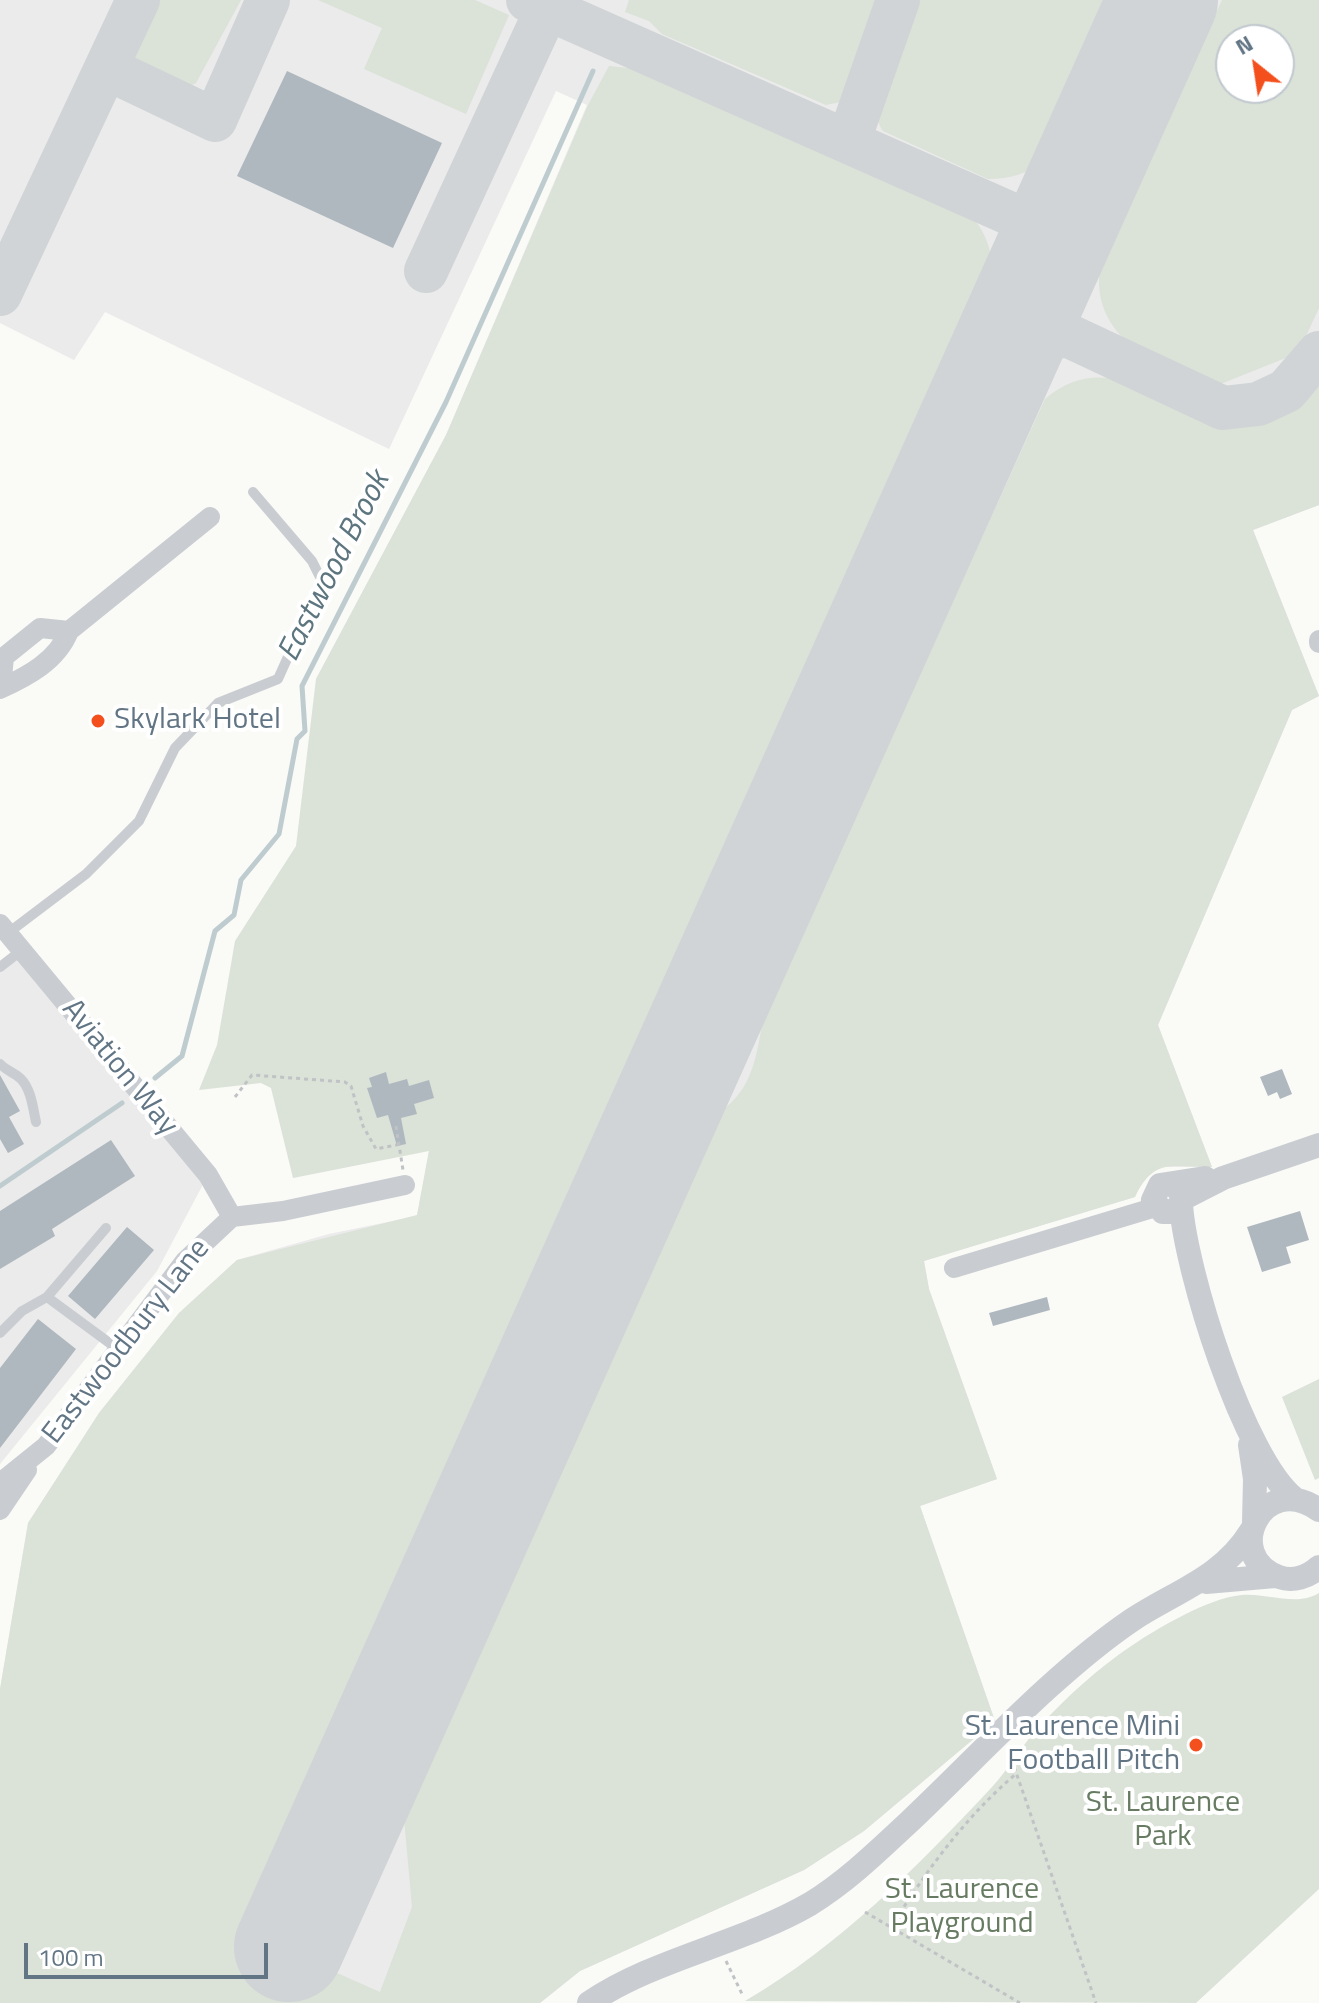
<!DOCTYPE html>
<style>
body{margin:0}
#map{position:relative;width:1319px;height:2003px;overflow:hidden;background:#fafaf7;font-family:"Titillium Web",sans-serif}
canvas{display:block}
.north{position:absolute;left:1215px;top:24px;width:80px;height:80px;box-sizing:border-box;background:#fff;border:2px solid #c0c8ce;border-radius:50%;rotate:330deg;font-size:22px;font-weight:700;line-height:32px;text-align:center;color:#627585}
.north::after{content:'';display:block;margin:auto;width:28px;height:36px;background:#f4501d;clip-path:polygon(50% 0,100% 100%,50% 72%,0 100%)}
.scale{position:absolute;left:24px;top:1943px;width:244px;height:36px;box-sizing:border-box;border:4px solid #627585;border-top:0;padding-left:10px;font-size:24px;line-height:28px;white-space:nowrap;color:#627585;-webkit-text-stroke:6px #fff;paint-order:stroke}
</style>
<div id="map">
<canvas width="1319" height="2003"></canvas>
<div class="north">N</div>
<div class="scale">100 m</div>
</div>
<script>
const ctx = document.querySelector('canvas').getContext('2d');
ctx.lineJoin = 'round';
function paint(path, color) { ctx.fillStyle = color; ctx.fill(path, 'evenodd'); }
function strokePath(path, color, width, dash) { ctx.strokeStyle = color; ctx.lineWidth = width; ctx.lineCap = dash ? 'butt' : 'round'; ctx.setLineDash(dash || []); ctx.stroke(path); }
function label(font, color, halo, rows, align = 'center') {
  ctx.font = font + ' "Titillium Web",sans-serif'; ctx.lineWidth = 8; ctx.setLineDash([]); ctx.textBaseline = 'middle'; ctx.strokeStyle = halo; ctx.fillStyle = color; for (const [text, x, y, turn = 0] of rows) {
    ctx.save(); ctx.translate(x, y); ctx.rotate((+turn || 0) * Math.PI / 180); ctx.textAlign = isNaN(turn) ? turn : align; if (halo) ctx.strokeText(text, 0, 0); ctx.fillText(text, 0, 0); ctx.restore();
  }
}
const built = new Path2D(`
 M 0,0 L 1319,0 L 1319,505 L 1253,530 L 1319,696 L 1292,710 L 1158,1025 L 1212,1167 L 1163,1167 L 1145,1175 L 1135,1197 L 924,1261 L 929,1289 L 997,1479 L 920,1506 L 995,1721 L 864,1831 L 804,1870 L 580,1971 L 540,2003 L 0,2003 L 0,1689 L 28,1523 L 99,1413 L 179,1313 L 237,1260 L 329,1234 L 417,1216 L 429,1150 L 316,679 L 446,435 L 587,105 L 556,91 L 389,449 L 105,312 L 74,360 L 0,323 ZM 1231,40 L 1279,40 L 1279,88 L 1231,88 Z
 M 26,954 L 208,1175 L 157,1271 L 0,1464 L 0,971 Z`);
const green = new Path2D(`
 M 159,0 L 241,0 L 196,83 L 178,92 L 135,72 L 131,58 Z
 M 318,0 L 475,0 L 509,15 L 466,114 L 364,69 L 382,28 Z
 M 629,0 L 889,0 L 857,91 L 845,101 L 826,105 L 662,34 L 649,21 L 625,12 Z
 M 906,0 L 1123,0 C 1108,32 1066,143 1045,160 C 1028,174 1009,179 988,179 L 883,131 C 860,94 893,39 906,0 Z
 M 1222,0 L 1319,0 L 1319,308 L 1298,353 L 1218,385 L 1125,340 C 1107,322 1098,302 1099,276 ZM 1231,40 L 1279,40 L 1279,88 L 1231,88 Z
 M 609,66 L 647,70 L 969,214 C 988,233 993,255 993,282 L 665,1013 L 647,1031 L 629,1090 L 386,1637 L 394,1642 L 260,1939 L 380,1992 L 412,1907 L 403,1807 L 462,1676 L 469,1678 L 559,1479 L 550,1474 L 721,1111 C 753,1089 757,1054 763,1018 L 1045,399 C 1140,319 1213,497 1319,387 L 1319,505 L 1253,530 L 1319,696 L 1292,710 L 1158,1025 L 1212,1167 C 1172,1167 1154,1157 1135,1197 L 924,1261 L 929,1289 L 997,1479 L 920,1506 L 995,1721 L 864,1831 L 804,1870 L 580,1971 L 540,2003 L 0,2003 L 0,1689 L 28,1523 L 99,1413 L 179,1313 L 237,1260 L 417,1215 L 429,1151 L 293,1178 L 271,1088 L 261,1083 L 199,1090 L 217,1045 L 235,941 L 296,846 L 316,679 L 446,435 L 588,105 Z
 M 1319,1379 L 1319,1478 L 1315,1480 L 1282,1397 Z
 M 1319,1593 L 1319,1889 L 1196,2003 L 745,2001 C 841,1945 916,1868 992,1787 C 1007,1771 1018,1751 1033,1734 C 1058,1705 1086,1679 1117,1656 C 1147,1634 1206,1598 1242,1595 C 1268,1593 1296,1607 1319,1593 Z`);
const stream = new Path2D(`
 M 155,1078 L 182,1056 L 215,931 L 234,915 L 241,880 L 279,834 L 297,739 L 305,731 L 302,686 L 446,402 L 593,71
 M 0,1186 L 122,1103`);
const taxiway = new Path2D(`
 M 528,0 L 1020,218 C 1047,219 1060,210 1078,189
 M 106,68 L 215,120 L 268,0
 M 849,140 L 898,0
 M 1043,268 C 1039,292 1039,306 1052,328 L 1223,408 L 1258,404 L 1286,391 L 1319,353
 M 426,271 L 551,0
 M 0,294 L 138,0
 M 1005,352 L 1035,337 L 1065,336`);
const runway = new Path2D(`
 M 289,1947 L 1163,0`);
const building = new Path2D(`
 M 287,71 L 442,143 L 393,248 L 237,176 Z
 M 1282,1069 L 1292,1094 L 1280,1099 L 1277,1092 L 1268,1096 L 1260,1077 Z
 M 386,1072 L 389,1084 L 407,1079 L 409,1086 L 429,1080 L 434,1098 L 414,1104 L 417,1114 L 401,1118 L 406,1144 L 397,1146 L 388,1115 L 377,1118 L 367,1088 L 372,1087 L 369,1078 Z
 M 0,1075 L 20,1111 L 9,1117 L 24,1144 L 8,1153 L 0,1139 Z
 M 111,1140 L 135,1176 L 52,1229 L 55,1236 L 0,1269 L 0,1211 Z
 M 1300,1211 L 1309,1240 L 1286,1247 L 1291,1263 L 1262,1272 L 1247,1227 Z
 M 127,1227 L 154,1250 L 95,1319 L 68,1296 Z
 M 1047,1297 L 1050,1310 L 993,1326 L 989,1313 Z
 M 38,1319 L 76,1349 L 0,1448 L 0,1368 Z`);
const path = new Path2D(`
 M 235,1097 L 252,1075 L 345,1082 L 351,1086 L 363,1126 L 376,1149 L 401,1144
 M 396,1126 L 403,1170
 M 1009,1752 L 1096,2003
 M 865,1912 L 1020,2003
 M 891,1927 C 927,1870 965,1817 1017,1773
 M 726,1961 L 743,1996`);
const service = new Path2D(`
 M 8,933 L 86,874 L 139,821 L 175,748 L 218,703 L 278,679 L 322,581 L 312,561 L 253,492
 M 0,967 L 22,950
 M 0,1064 C 7,1071 15,1073 21,1079 C 31,1089 33,1108 36,1122
 M 47,1297 L 106,1228
 M 0,1333 L 22,1311 L 47,1297 L 119,1350`);
const minor = new Path2D(`
 M 1319,640 L 1319,643
 M 1,688 L 4,657 L 40,628 L 69,631
 M 0,689 C 28,676 57,661 69,631 L 210,517
 M 0,924 L 208,1175 L 232,1217
 M 954,1268 L 1156,1207
 M 0,1483 L 46,1446 L 185,1261 L 232,1217 L 283,1211 L 405,1185
 M 0,1510 L 27,1470`);
const tertiary = new Path2D(`
 M 1173,1184 L 1182,1194 L 1181,1204 L 1172,1212 L 1163,1212 L 1153,1200 L 1160,1185 L 1205,1178
 M 1182,1199 L 1223,1178 L 1319,1145
 M 1181,1204 C 1185,1269 1244,1460 1295,1499
 M 1250,1445 L 1255,1479 L 1254,1522
 M 1319,1510 C 1262,1469 1221,1557 1279,1577 C 1293,1582 1308,1577 1319,1567
 M 1206,1582 L 1275,1576
 M 589,2003 C 653,1959 741,1944 810,1904 C 846,1882 877,1852 908,1823 C 977,1758 1054,1673 1132,1620 C 1176,1591 1222,1578 1251,1531`);
const markers = [
 [98,721,8,"#f4501d"],
 [1196,1745,8,"#f4501d"]
];
const poiNames = [
 ["Skylark Hotel",114,721],
 ["St. Laurence Mini",1180,1728,"right"],
 ["Football Pitch",1180,1762,"right"]
];
const streetNames = [
 ["Aviation Way",119,1068,51],
 ["Eastwoodbury Lane",127,1342,-52]
];
const parkNames = [
 ["St. Laurence",1163,1804],
 ["Park",1163,1838],
 ["St. Laurence",962,1891],
 ["Playground",962,1925]
];
const waterNames = [
 ["Eastwood Brook",335,567,-63]
];
paint(built, '#eaebea');
paint(green, '#dbe2d8');
strokePath(stream, '#beccd0', 5);
strokePath(taxiway, '#d0d4d6', 44);
strokePath(runway, '#d0d4d6', 110);
paint(building, '#afb8bf');
strokePath(path, '#c0c3c5', 3, [4, 4]);
strokePath(service, '#c9cdd1', 10);
strokePath(minor, '#c9cdd1', 20);
strokePath(tertiary, '#c9cdd1', 24);
for (const [x, y, r, color] of markers) { const dot = new Path2D(); dot.arc(x, y, r, 0, 2 * Math.PI); ctx.fillStyle = color; ctx.fill(dot); strokePath(dot, '#fff', 3); }
label('30px', '#627585', '#fff', poiNames, 'left');
label('30px', '#627585', '#fff', streetNames);
label('30px', '#667b61', '#fff', parkNames);
label('italic 32px', '#5d757e', '#fff', waterNames);
</script>
